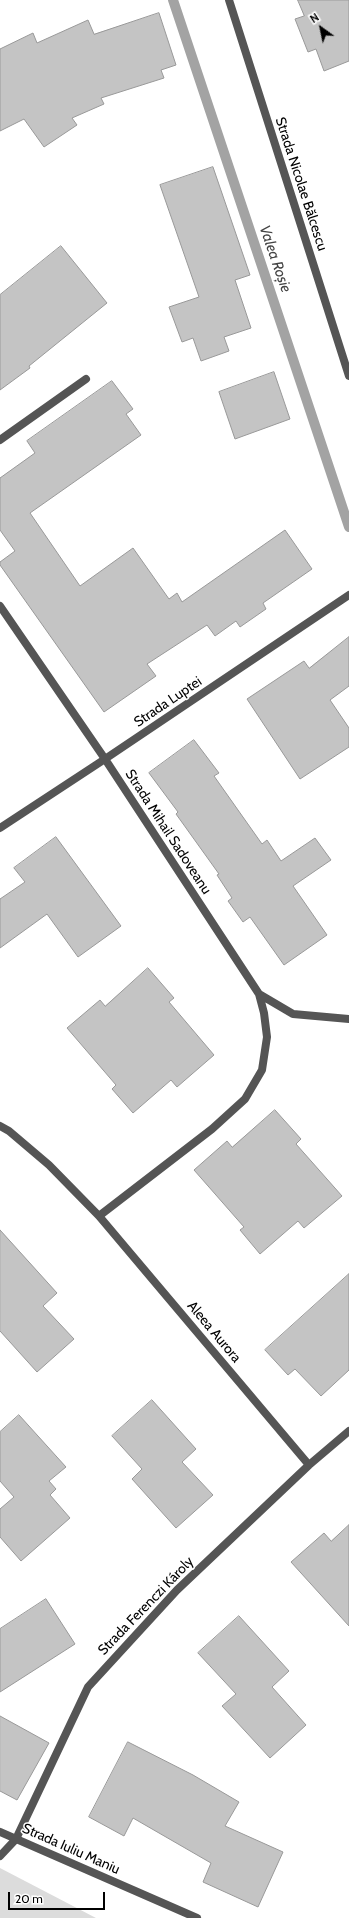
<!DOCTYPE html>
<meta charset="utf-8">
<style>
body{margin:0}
#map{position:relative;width:349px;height:1918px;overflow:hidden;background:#fff;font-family:Cabin,sans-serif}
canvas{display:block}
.north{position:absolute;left:301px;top:8px;width:40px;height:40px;-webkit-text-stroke:3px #fff;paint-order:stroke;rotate:327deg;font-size:11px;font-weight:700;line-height:16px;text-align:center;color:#000}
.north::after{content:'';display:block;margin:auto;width:14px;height:18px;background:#000;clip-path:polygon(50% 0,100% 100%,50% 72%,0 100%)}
.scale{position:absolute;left:8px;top:1892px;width:97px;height:18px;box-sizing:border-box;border:2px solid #000;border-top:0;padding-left:5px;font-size:12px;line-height:14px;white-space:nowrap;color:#000;-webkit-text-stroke:3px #fff;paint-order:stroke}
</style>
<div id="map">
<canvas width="349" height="1918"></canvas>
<div class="north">N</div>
<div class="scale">20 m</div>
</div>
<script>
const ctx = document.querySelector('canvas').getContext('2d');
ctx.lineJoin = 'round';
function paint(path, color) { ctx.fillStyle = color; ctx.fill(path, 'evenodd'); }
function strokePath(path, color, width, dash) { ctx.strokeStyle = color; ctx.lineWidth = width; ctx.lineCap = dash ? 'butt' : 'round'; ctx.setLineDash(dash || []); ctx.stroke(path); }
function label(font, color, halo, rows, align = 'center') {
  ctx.font = font + ' Cabin,sans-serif'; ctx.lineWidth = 3; ctx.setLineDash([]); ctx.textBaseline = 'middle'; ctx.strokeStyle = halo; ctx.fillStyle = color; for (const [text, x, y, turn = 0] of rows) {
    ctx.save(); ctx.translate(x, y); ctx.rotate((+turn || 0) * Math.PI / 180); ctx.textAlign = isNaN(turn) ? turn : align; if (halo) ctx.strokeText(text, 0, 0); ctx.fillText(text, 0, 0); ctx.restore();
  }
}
const green = new Path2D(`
 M 0,1868 L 96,1918 L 0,1918 Z`);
const stream = new Path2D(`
 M 173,0 L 349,527`);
const building = new Path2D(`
 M 298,0 L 349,0 L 349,61 L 324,71 L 316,49 L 308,52 L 295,19 L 304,16 Z
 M 159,13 L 176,65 L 161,70 L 164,78 L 101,98 L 104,104 L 72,118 L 77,125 L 44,147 L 24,119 L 0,131 L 0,49 L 33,33 L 37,43 L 88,20 L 94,34 Z
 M 213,167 L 250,275 L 235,280 L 251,328 L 224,337 L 229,351 L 201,361 L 193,338 L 182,342 L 169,307 L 199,297 L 160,185 Z
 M 61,246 L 107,303 L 29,366 L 30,368 L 0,390 L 0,295 Z
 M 274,372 L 290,419 L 235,439 L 219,392 Z
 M 112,381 L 133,409 L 126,414 L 141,435 L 30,513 L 80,586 L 133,548 L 169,599 L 177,593 L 182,602 L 285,530 L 312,569 L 263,603 L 266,609 L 240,627 L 236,621 L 215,636 L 207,625 L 147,664 L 156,676 L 104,712 L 0,565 L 0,562 L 15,551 L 0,530 L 0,478 L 35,453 L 27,441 Z
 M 349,637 L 349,686 L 330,700 L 349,728 L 349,747 L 300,779 L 247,699 L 304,661 L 309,668 Z
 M 194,740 L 219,773 L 214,776 L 262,844 L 267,840 L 281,861 L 315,838 L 331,860 L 293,886 L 327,935 L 284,965 L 250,917 L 243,922 L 228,901 L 232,898 L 217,875 L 219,874 L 176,814 L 178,812 L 149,773 Z
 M 56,837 L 121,926 L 78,957 L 47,914 L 0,948 L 0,899 L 25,882 L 14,868 Z
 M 148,968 L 174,998 L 169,1002 L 214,1055 L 177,1087 L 171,1080 L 133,1113 L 112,1089 L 116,1085 L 67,1028 L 100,1000 L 105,1006 Z
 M 275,1110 L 301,1139 L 296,1144 L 342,1196 L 304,1228 L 298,1221 L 260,1254 L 240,1230 L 244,1227 L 194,1170 L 227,1141 L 232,1147 Z
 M 0,1230 L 57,1293 L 43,1306 L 74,1339 L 37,1372 L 0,1331 Z
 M 349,1274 L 349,1370 L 321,1396 L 295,1369 L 288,1375 L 265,1350 Z
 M 152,1400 L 196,1449 L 182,1462 L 213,1495 L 176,1528 L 132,1479 L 142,1469 L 112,1436 Z
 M 19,1415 L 66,1467 L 49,1481 L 56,1489 L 50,1495 L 70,1518 L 21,1561 L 0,1537 L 0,1509 L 14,1497 L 0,1481 L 0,1432 Z
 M 349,1525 L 349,1626 L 291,1562 L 324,1533 L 331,1541 Z
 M 46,1599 L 75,1644 L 0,1692 L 0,1629 Z
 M 239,1616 L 289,1671 L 272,1687 L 306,1725 L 270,1758 L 222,1706 L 236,1694 L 198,1653 Z
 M 0,1716 L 49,1743 L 17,1800 L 0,1791 Z
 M 128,1742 L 193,1775 L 239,1802 L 225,1826 L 283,1852 L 258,1907 L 203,1882 L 211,1863 L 133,1818 L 124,1836 L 89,1817 Z`);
const lane = new Path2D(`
 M 0,1856 L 16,1839`);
const street = new Path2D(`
 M 229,0 L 349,376
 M 0,440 L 86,379
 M 0,606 L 105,759 L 259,994 L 293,1014 L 349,1019
 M 0,828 L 105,759 L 349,595
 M 0,1126 L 9,1131 L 49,1165 L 99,1216 L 309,1465
 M 99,1216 L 212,1129 L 245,1099 L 262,1070 L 267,1037 L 264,1013 L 259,994
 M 0,1832 L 197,1918
 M 16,1839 L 88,1687 L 177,1590 L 309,1465 L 349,1431`);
const streetNames = [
 ["Strada Nicolae Bălcescu",301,184,72],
 ["Strada Luptei",168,702,-34],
 ["Strada Mihail Sadoveanu",168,832,57],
 ["Aleea Aurora",214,1332,50],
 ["Strada Ferenczi Károly",146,1606,-46],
 ["Strada Iuliu Maniu",71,1849,24]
];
const waterNames = [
 ["Valea Roșie",275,259,71]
];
paint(green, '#dcdcdc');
strokePath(stream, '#a3a3a3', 10);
paint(building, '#c4c4c4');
strokePath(building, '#999', 1);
strokePath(lane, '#555', 8);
strokePath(street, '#555', 8);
label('14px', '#000', '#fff', streetNames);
label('italic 15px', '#444', '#fff', waterNames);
</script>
